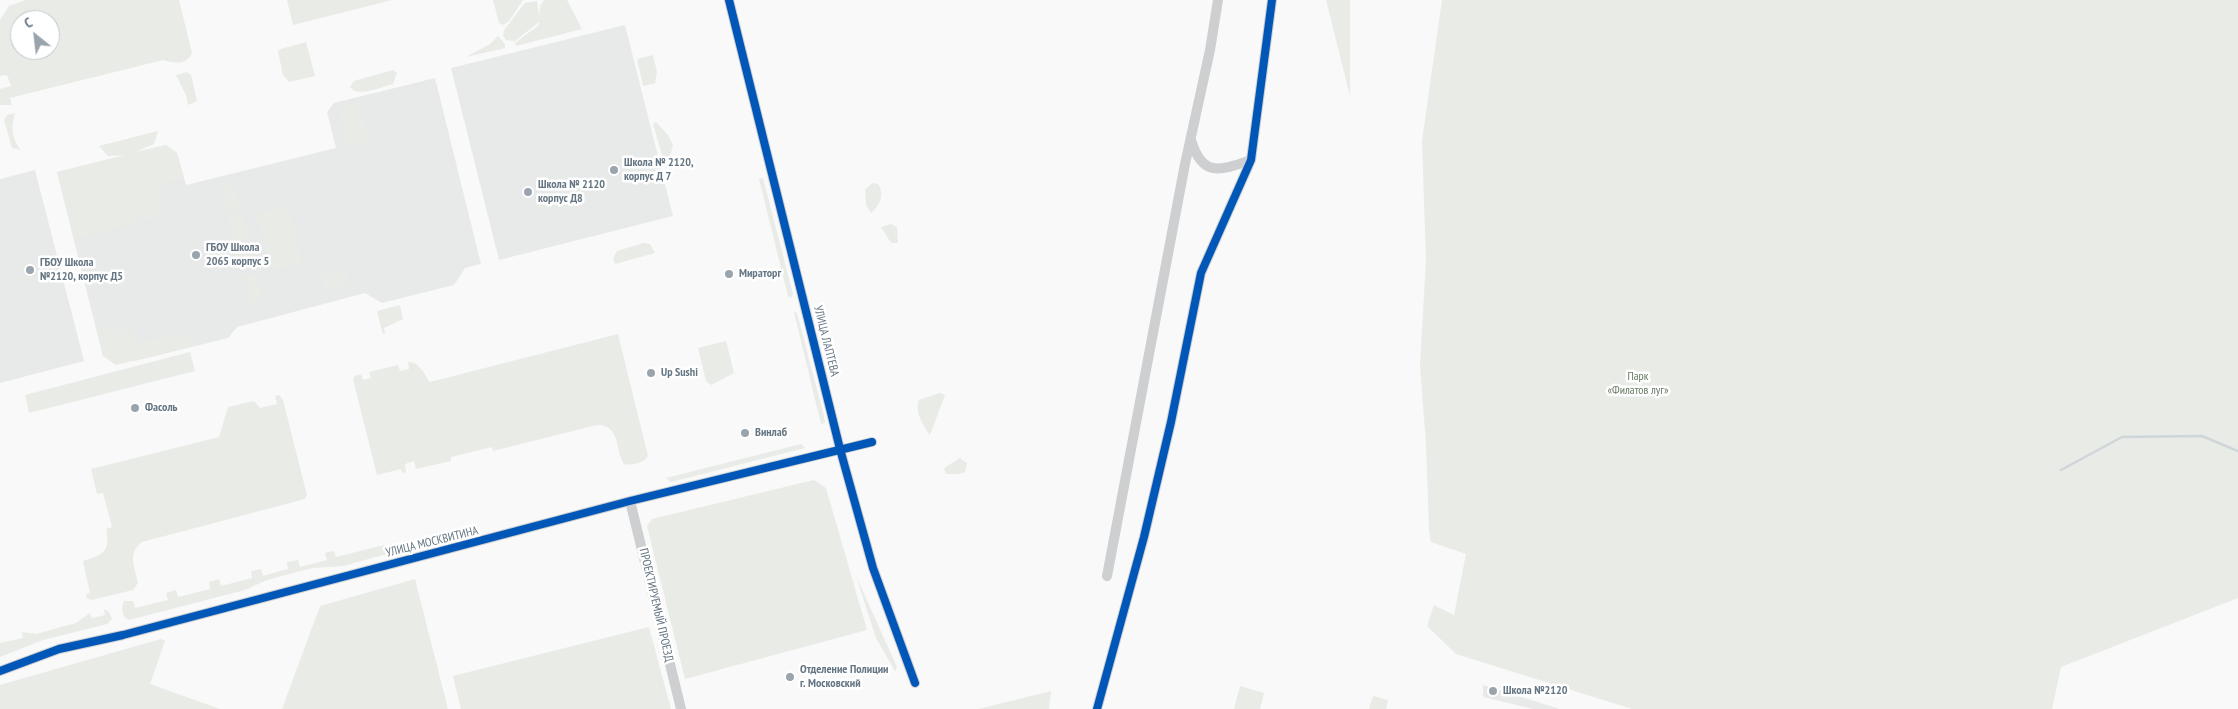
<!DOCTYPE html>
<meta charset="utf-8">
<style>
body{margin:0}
#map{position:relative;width:2238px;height:709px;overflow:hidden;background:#f9f9f9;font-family:"PT Sans Narrow",sans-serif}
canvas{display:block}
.north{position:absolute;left:10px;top:10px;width:50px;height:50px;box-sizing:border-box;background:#fff;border:1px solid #c1c8cd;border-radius:50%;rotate:331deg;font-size:14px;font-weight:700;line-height:20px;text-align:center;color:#657683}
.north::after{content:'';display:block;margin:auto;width:18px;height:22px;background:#99a4ac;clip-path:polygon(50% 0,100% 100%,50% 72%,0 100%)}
</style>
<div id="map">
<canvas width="2238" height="709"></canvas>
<div class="north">С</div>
</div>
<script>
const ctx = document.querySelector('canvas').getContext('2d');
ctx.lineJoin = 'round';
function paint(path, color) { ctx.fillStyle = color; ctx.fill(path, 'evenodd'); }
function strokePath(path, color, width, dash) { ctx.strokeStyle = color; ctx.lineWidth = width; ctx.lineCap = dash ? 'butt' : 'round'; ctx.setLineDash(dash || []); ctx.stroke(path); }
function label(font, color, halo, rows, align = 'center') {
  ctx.font = font + ' "PT Sans Narrow",sans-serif'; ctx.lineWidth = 5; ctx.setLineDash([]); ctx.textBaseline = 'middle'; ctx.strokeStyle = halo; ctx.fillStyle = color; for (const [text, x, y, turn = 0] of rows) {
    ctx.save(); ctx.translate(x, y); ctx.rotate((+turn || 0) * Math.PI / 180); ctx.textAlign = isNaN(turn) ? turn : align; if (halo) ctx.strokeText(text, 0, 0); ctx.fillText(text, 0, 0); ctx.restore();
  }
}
const built = new Path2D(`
 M 625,25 L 673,216 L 499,260 L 451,68 Z
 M 435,78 L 481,264 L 465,268 L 454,285 L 382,303 L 365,293 L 237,327 L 228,338 L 135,361 L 122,351 L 103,356 L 57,172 L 166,145 L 177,153 L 186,185 L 336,148 L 327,112 L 334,103 Z
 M 35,170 L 84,361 L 0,383 L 0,179 Z
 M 1483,685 L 1560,709 L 1533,709 L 1483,697 Z`);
const green = new Path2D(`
 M 26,0 L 179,0 L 192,53 C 186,66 174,63 163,60 L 10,98 L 12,105 L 0,105 L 0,89 L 11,86 L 7,75 L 0,76 L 0,20 L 9,6 ZM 20,20 L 50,20 L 50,50 L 20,50 Z
 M 287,0 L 392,0 L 293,25 Z
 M 493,0 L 523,0 L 509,21 L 503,25 L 499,23 Z
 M 544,0 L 567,0 L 582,29 L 516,46 L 515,43 L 539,25 L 539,22 L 515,41 L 506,40 L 503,36 L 504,30 L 525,3 L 537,1 L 539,17 L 540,6 Z
 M 1326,0 L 1350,0 L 1350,96 Z
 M 1442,0 L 2238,0 L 2238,598 L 2061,667 L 2052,709 L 1632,709 L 1456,654 L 1427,626 L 1434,605 L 1454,615 L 1466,554 L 1431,542 L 1429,530 L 1426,444 L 1420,366 L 1426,260 L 1422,141 Z
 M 498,36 L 505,44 L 505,48 L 466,57 L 490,44 Z
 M 306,42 L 315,76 L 289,82 L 283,75 L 278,51 L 281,49 Z
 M 653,55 L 657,72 L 655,83 L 643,86 L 637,59 Z
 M 393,70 L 397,73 L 393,84 C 381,87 358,98 350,87 L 354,81 Z
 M 187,72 L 191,75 L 197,101 L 188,105 L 186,95 L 176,75 Z
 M 359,102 L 369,142 L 348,148 L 338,107 Z
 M 15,113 C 11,127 11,138 21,150 L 12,148 L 4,120 L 7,115 Z
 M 656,122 L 668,135 L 673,145 L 666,169 L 653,124 Z
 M 158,131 L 154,144 L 135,152 L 166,145 L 177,153 L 184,178 C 152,188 159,186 159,215 L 147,221 L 140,213 L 137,214 L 136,223 L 78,238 L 97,321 C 107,335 116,328 131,329 L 139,343 L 183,333 L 198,345 L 116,365 L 103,356 L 57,172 L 125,155 L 108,156 L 99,146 Z
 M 763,178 L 793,294 L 791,298 L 788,296 L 759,179 Z
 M 233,182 L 240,207 L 226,211 L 220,185 Z
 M 872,183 L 878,184 C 885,195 880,205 871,213 L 866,205 L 865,190 Z
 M 288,206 L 303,263 L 271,271 L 256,214 Z
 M 242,212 L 249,237 L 234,241 L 227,216 Z
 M 891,224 L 897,227 L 898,243 L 891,243 L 881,227 Z
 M 644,243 L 650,244 L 655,253 L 615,264 L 613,259 L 617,251 Z
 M 249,244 L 255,268 L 241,272 L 235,248 Z
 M 346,269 L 350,285 L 325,291 L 321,275 Z
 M 256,274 L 263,300 L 250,303 L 243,277 Z
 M 400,305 L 403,319 L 384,328 L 385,334 L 383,334 L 377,311 Z
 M 794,312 L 797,313 L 824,416 L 825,423 L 821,424 Z
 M 618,334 L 648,456 C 644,463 632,466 624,464 C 615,450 621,425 597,425 L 493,451 L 492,447 L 451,457 L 451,461 L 416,469 L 414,461 L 405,464 L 406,472 L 402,473 L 401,469 L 377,475 L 353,379 L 355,376 L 361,374 L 363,380 L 371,378 L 369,372 L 398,365 L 400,371 L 409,369 L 408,362 C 419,361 424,374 430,382 Z
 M 726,341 L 734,373 L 711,385 L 706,381 L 698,348 Z
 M 190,352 L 195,371 L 29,413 L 25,395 Z
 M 940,393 L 945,395 L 930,435 C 924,427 914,411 919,400 Z
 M 279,395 L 283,400 L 307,495 L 305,499 L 142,542 C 127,553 135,568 138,583 L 133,590 L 92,600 L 87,598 L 86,594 L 90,593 L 83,561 C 103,555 111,552 106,529 L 112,527 L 103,493 L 97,494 L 91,469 L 219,437 L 228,407 L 254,401 L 260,408 L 277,404 L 275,396 Z
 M 801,444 L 805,448 L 671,482 L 666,478 Z
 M 960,458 L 967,463 L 965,472 L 958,474 L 946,474 L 944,468 Z
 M 814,480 L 826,488 L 867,630 L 685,679 L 647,526 L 652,519 Z
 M 384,545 L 387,554 L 343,566 L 312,568 L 267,580 L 245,590 L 129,620 L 124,617 L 122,608 L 124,601 L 133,601 L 135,608 L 168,600 L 166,593 L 176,590 L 178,597 L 210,589 L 209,582 L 219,579 L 221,586 L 252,578 L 251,571 L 261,569 L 263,576 L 288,569 L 287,562 L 298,560 L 300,567 L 327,560 L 325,553 L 334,551 L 336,557 Z
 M 856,576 L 897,667 L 895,671 L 876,638 Z
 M 415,579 L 448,709 L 282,709 L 320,606 Z
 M 104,609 L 109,612 L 112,619 L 107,624 L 43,640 L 0,657 L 0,643 L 23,638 L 22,632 L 36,634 L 76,623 L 90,613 L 92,618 L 105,615 Z
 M 649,627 L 671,709 L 461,709 L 453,676 Z
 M 161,639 L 165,641 L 150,684 L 220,709 L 0,709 L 0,685 Z
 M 1240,686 L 1264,693 L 1260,709 L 1234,709 Z
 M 1051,691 L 1049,709 L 978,709 Z
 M 1373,696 L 1388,700 L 1386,709 L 1369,709 Z`);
const stream = new Path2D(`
 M 2061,470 L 2122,437 L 2202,436 L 2238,451`);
const minor = new Path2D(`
 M 729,0 L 840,449 L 873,568 L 915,683
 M 1191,140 C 1202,177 1219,171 1251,160
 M 630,501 L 681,709
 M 1107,576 L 1185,164 L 1210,50 L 1218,0
 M 0,671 L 59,649 L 123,635 L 630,501 L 872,442
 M 1097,709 L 1144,537 L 1171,422 L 1201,273 L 1251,160 L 1272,0`);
const cycleway = new Path2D(`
 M 729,0 L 840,449 L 873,568 L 915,683
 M 0,671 L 59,649 L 123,635 L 630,501 L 872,442
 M 1097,709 L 1144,537 L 1171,422 L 1201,273 L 1251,160 L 1272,0`);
const markers = [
 [614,170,5,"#99a4ac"],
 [528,192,5,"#99a4ac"],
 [196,255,5,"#99a4ac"],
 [30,270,5,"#99a4ac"],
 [729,274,5,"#99a4ac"],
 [651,373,5,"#99a4ac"],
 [135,408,5,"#99a4ac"],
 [745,433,5,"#99a4ac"],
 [790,677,5,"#99a4ac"],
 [1493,691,5,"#99a4ac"]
];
const poiNames = [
 ["Школа № 2120,",624,163],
 ["корпус Д 7",624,177],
 ["Школа № 2120",538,185],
 ["корпус Д8",538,199],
 ["ГБОУ Школа",206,248],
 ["2065 корпус 5",206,262],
 ["ГБОУ Школа",40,263],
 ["№2120, корпус Д5",40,277],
 ["Мираторг",739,274],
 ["Up Sushi",661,373],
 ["Фасоль",145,408],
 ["Винлаб",755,433],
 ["Отделение Полиции",800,670],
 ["г. Московский",800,684],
 ["Школа №2120",1503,691]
];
const streetNames = [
 ["УЛИЦА ЛАПТЕВА",826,341,76],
 ["УЛИЦА МОСКВИТИНА",432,542,-14],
 ["ПРОЕКТИРУЕМЫЙ ПРОЕЗД",656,605,77]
];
const parkNames = [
 ["Парк",1638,377],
 ["«Филатов луг»",1638,391]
];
paint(built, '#e8e9e9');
paint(green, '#e8ebe6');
strokePath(stream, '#ced6d9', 2.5);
strokePath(minor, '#cecfd0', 10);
strokePath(cycleway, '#0057b8', 8);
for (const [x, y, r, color] of markers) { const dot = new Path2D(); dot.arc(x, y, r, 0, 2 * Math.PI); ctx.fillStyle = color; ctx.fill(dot); strokePath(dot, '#fff', 2); }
label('bold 12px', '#657683', '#fff', poiNames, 'left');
label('12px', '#657683', '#fff', streetNames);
label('12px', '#687a64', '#fff', parkNames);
</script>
